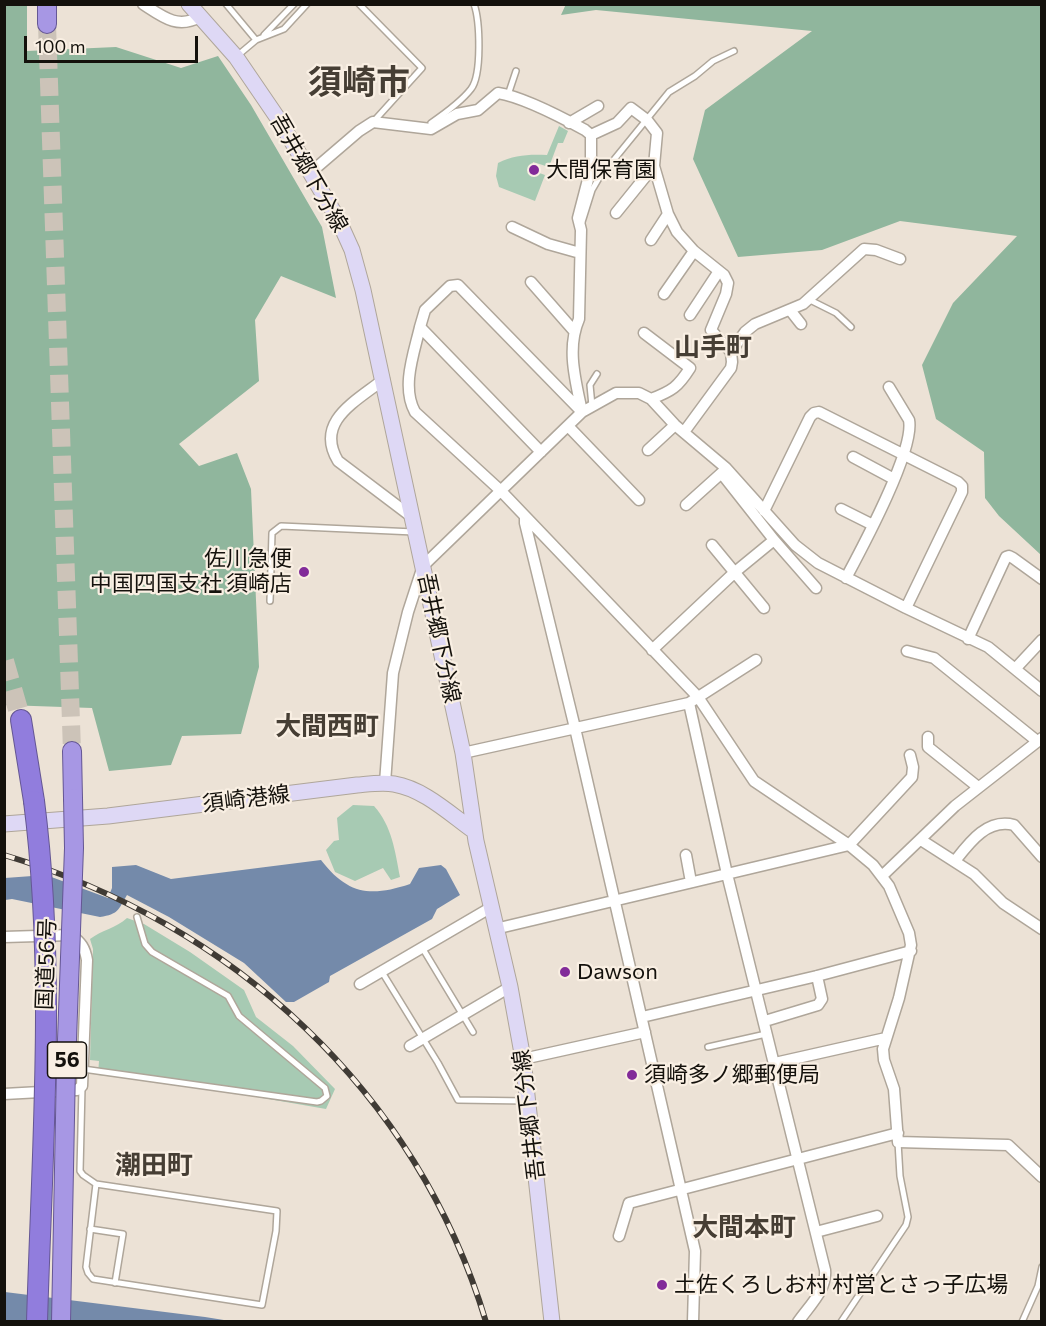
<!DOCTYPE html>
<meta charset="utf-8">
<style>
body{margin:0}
#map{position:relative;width:1046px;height:1326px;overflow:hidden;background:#ece2d6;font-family:Commissioner,sans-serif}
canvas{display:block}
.frame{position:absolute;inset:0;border:6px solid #14110c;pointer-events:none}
.scale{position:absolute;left:24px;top:36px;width:174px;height:27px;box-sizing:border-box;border:3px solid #14110c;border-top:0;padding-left:8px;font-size:18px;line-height:21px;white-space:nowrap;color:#14110c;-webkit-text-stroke:4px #f9efe3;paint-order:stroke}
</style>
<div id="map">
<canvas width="1046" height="1326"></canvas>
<div class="frame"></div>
<div class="scale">100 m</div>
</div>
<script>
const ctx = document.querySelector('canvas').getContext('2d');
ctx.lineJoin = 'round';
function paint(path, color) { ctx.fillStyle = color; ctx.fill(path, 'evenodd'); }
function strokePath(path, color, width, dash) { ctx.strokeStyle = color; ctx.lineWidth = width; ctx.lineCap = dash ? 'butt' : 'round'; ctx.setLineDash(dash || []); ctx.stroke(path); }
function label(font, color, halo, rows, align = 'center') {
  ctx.font = font + ' Commissioner,"Noto Sans JP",sans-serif'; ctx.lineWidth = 4.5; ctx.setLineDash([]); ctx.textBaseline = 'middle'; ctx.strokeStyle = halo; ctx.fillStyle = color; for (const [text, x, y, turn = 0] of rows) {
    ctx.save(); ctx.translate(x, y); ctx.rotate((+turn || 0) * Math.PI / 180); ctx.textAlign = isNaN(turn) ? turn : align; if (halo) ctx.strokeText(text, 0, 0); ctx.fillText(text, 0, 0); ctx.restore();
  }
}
const green = new Path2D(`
 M 559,126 L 568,131 L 563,143 L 558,143 L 549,167 L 533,162 L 531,170 L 545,175 L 535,201 L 499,187 L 496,176 L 498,163 C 514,155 529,154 547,155 Z
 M 353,805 L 374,806 C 392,826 395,851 400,877 L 391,880 L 383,868 L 355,881 L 335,872 L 326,850 L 334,841 L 339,840 L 337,818 Z
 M 127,918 L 144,924 L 190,952 L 244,990 L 256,1017 L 293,1046 L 335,1089 L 326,1109 L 194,1086 L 98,1075 L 99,1061 L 90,1060 L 93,949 L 90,939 C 102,930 116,928 127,918 Z`);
const forest = new Path2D(`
 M 27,4 L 27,51 L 116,47 L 181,68 L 218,56 L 251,105 L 322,227 L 336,298 L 281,276 L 255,320 L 259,381 L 179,444 L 199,466 L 237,453 L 251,489 L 259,667 L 241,734 L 182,736 L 171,765 L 109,771 L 92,708 L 5,705 L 4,5 Z
 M 566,4 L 1041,5 L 1041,555 L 999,516 L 985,498 L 984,452 L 936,419 L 922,365 L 953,303 L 1017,236 L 900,221 L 822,250 L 738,257 L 693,159 L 705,110 L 812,31 L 596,10 L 561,15 Z`);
const water = new Path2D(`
 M 321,860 C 348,895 371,897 410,884 L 419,868 L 441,865 L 446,869 L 460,895 L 437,909 L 432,919 L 330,976 L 329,982 L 294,1002 L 286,1002 L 244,963 L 169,917 L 127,895 C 118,910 119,914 100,917 L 12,899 L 5,900 L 5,878 L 46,875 L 108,898 L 112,888 L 112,867 L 136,865 L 171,879 Z
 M 5,1292 L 205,1317 L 230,1321 L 5,1322 Z`);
const trunkTunnel = new Path2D(`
 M 47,24 L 72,751`);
const motorwayTunnel = new Path2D(`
 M 4,661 L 21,720`);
const service = new Path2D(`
 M 226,4 L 256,40
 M 359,4 L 422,68 L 374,121
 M 264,35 L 294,4
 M 237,56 L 256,40 L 284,29 L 307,4
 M 508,95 L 516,71
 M 431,123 C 444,114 461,102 471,89 C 482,75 480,21 474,4
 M 582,222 L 592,190 L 599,178 L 669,92 L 695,76 L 713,61 L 734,51
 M 810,300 L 836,313 L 851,327
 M 592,406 L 590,385 L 597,374
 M 270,601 L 272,533 L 281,526 L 414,532
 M 423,949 L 473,1032
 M 382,972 L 438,1063 L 458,1100 L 527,1101
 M 708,1047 L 766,1034
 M 83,1069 L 317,1102 L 321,1101 L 327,1096 L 325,1088 L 239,1016 L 228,996 L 152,952 L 145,944 L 137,917
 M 82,1087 L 80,1171 L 83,1175 L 96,1184 L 277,1211 L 276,1231 L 262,1305 L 93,1279 L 88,1273 L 86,1267 L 96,1184
 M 90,1229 L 123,1234 L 115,1283
 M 841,1322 L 906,1225 L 908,1217 L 900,1176 L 898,1142
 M 1022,1322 L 1038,1286 L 1042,1267`);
const minor = new Path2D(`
 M 143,4 C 163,17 177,29 200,17
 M 569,123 L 598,106
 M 591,135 L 617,123 L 631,108 L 647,120 L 657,133 L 654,166 L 668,214 L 677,232 L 694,251 L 724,275 L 728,283 L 726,294 L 711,330 L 731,352
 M 310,173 L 359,131 L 373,122 L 431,129 L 457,114 L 478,110 L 498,93 C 523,97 563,118 585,130 L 591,135 L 591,168 L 578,218 L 581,230 L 579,319 C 566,349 576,382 582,412
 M 616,213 L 654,166
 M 512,227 L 548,244 L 580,253
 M 651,240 L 668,214
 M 531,282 L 574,331
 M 664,294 L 694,251
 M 790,310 L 801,324
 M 690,315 L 719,271
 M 420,327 C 414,353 401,387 415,412 L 501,491 L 698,697 L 754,781 L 849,845 L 873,865 L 889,886 L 909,933 L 911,945 L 899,998 L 883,1049 L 884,1060 L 894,1089 L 898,1142 L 1008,1145 L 1042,1177
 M 644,333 L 690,368 C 678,387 672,391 651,399
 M 384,379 C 357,401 314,421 338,461 L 412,517
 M 568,426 L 639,500
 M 684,432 L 731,368 L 732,362 L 731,352 L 745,332 L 755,324 L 803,304 L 864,249 L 876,250 L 900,259
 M 648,450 L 675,425
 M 541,452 L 420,327 L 425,310 L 450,286 L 458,285 L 582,412
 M 853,457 L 894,479
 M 722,474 L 774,540 L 816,588
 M 686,505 L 726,469
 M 841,509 L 873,525
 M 764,511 L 810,417 L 814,413 L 819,412 L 958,482 L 962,486 L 962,492 L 906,608
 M 525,516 L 525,523 L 575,728 L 695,1251 L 693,1322
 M 712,545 L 764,608
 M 846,578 C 862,548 915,450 909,420 L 889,387
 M 968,639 L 1006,557 L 1009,556 L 1013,558 L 1042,579
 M 652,650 L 735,572 L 774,540
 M 907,651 L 934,658 L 1037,741
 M 1015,669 L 1042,640
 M 689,703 L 727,874 L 825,1270 C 827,1290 809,1306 798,1322
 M 928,737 L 928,747 L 978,787
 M 463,753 L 689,703 L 756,660
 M 385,783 L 393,673 L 408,612 L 423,566 L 582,412 L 616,393 L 639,393 L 651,399 L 675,425 L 726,468 L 795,545 L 818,563 L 906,608 L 988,647 L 1042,691
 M 921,840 L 974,874 L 1003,903 L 1042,929
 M 686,855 L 691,882
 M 955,861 C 969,843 987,818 1014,825 L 1042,857
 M 882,876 L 955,806 L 1042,738
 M 495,929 L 849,845 L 912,777 L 913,767 L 910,755
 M 4,937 L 71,935 C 81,942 85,948 87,960 L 82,1086 L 77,1090 L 4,1094
 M 360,984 L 490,908
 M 642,1017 L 817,976 L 911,951
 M 765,1021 L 818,1005 L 822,999 L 817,976
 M 410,1046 L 510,987
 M 523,1059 L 645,1032
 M 775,1063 L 886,1038
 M 816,1232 L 877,1216
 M 619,1236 L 629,1203 L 898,1133`);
const secondary = new Path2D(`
 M 189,4 L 236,57 L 279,120 L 338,219 L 352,250 L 363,290 L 463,753 L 476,841 L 510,987 L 523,1059 L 552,1322
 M 4,824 L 108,816 L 357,785 C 369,784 382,782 394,784 C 424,789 450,814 474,831`);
const trunk = new Path2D(`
 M 47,24 L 47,4
 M 72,751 L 73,798`);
const motorway = new Path2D(`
 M 21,720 L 34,801`);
const rail = new Path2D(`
 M 4,855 C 232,923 417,1091 486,1322`);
const trunkBridge = new Path2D(`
 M 61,1322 L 66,1067 L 74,848 L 73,798`);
const motorwayBridge = new Path2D(`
 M 34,801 C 56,973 42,1149 37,1322`);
const markers = [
 [534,170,6,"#822b99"],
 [304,572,6,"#822b99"],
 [565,972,6,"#822b99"],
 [632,1075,6,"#822b99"],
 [662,1285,6,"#822b99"]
];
const shields = [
 [67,1060,39]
];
const shieldNames = [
 ["56",67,1060]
];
const poiNames = [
 ["大間保育園",546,170],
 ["佐川急便",292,559,"right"],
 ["中国四国支社 須崎店",292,584,"right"],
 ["Dawson",577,972],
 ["須崎多ノ郷郵便局",644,1075],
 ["土佐くろしお村 村営とさっ子広場",674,1285]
];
const streetNames = [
 ["吾井郷下分線",309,173,60],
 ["吾井郷下分線",439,638,78],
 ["須崎港線",246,799,-7],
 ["国道56号",46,964,-88],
 ["吾井郷下分線",529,1115,-97]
];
const quarterNames = [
 ["山手町",713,347],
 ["大間西町",327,726],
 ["潮田町",154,1165],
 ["大間本町",744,1227]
];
const townNames = [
 ["須崎市",359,83]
];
paint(green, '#a7cab3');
paint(forest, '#90b69d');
paint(water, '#748aaa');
strokePath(trunkTunnel, '#ccc3b8', 18, [18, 9]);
strokePath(motorwayTunnel, '#ccc3b8', 20, [20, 10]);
strokePath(service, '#afa69a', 8);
strokePath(minor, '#afa69a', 13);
strokePath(secondary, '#afa69a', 17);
strokePath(trunk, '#655794', 20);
strokePath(motorway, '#655794', 22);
strokePath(service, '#fff', 5);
strokePath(minor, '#fff', 10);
strokePath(secondary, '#ded8f5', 15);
strokePath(trunk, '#a797e4', 18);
strokePath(motorway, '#917ddd', 20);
strokePath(rail, '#403b35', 6);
strokePath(rail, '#f9efe3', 4, [11]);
strokePath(trunkBridge, '#655794', 20, []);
strokePath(motorwayBridge, '#655794', 22, []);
strokePath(trunkBridge, '#a797e4', 18);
strokePath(motorwayBridge, '#917ddd', 20);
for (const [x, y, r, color] of markers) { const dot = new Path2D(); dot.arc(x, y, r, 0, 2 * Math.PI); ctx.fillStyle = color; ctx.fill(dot); strokePath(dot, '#f9efe3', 2); }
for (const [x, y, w] of shields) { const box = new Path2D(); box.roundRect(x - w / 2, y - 18, w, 36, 4.5); ctx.fillStyle = '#f9efe3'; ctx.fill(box); strokePath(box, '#14110c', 1.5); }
label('bold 21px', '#14110c', null, shieldNames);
label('22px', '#14110c', '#f9efe3', poiNames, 'left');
label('22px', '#14110c', '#f9efe3', streetNames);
label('bold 26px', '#463e34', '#f9efe3', quarterNames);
label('bold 34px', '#463e34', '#f9efe3', townNames);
</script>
